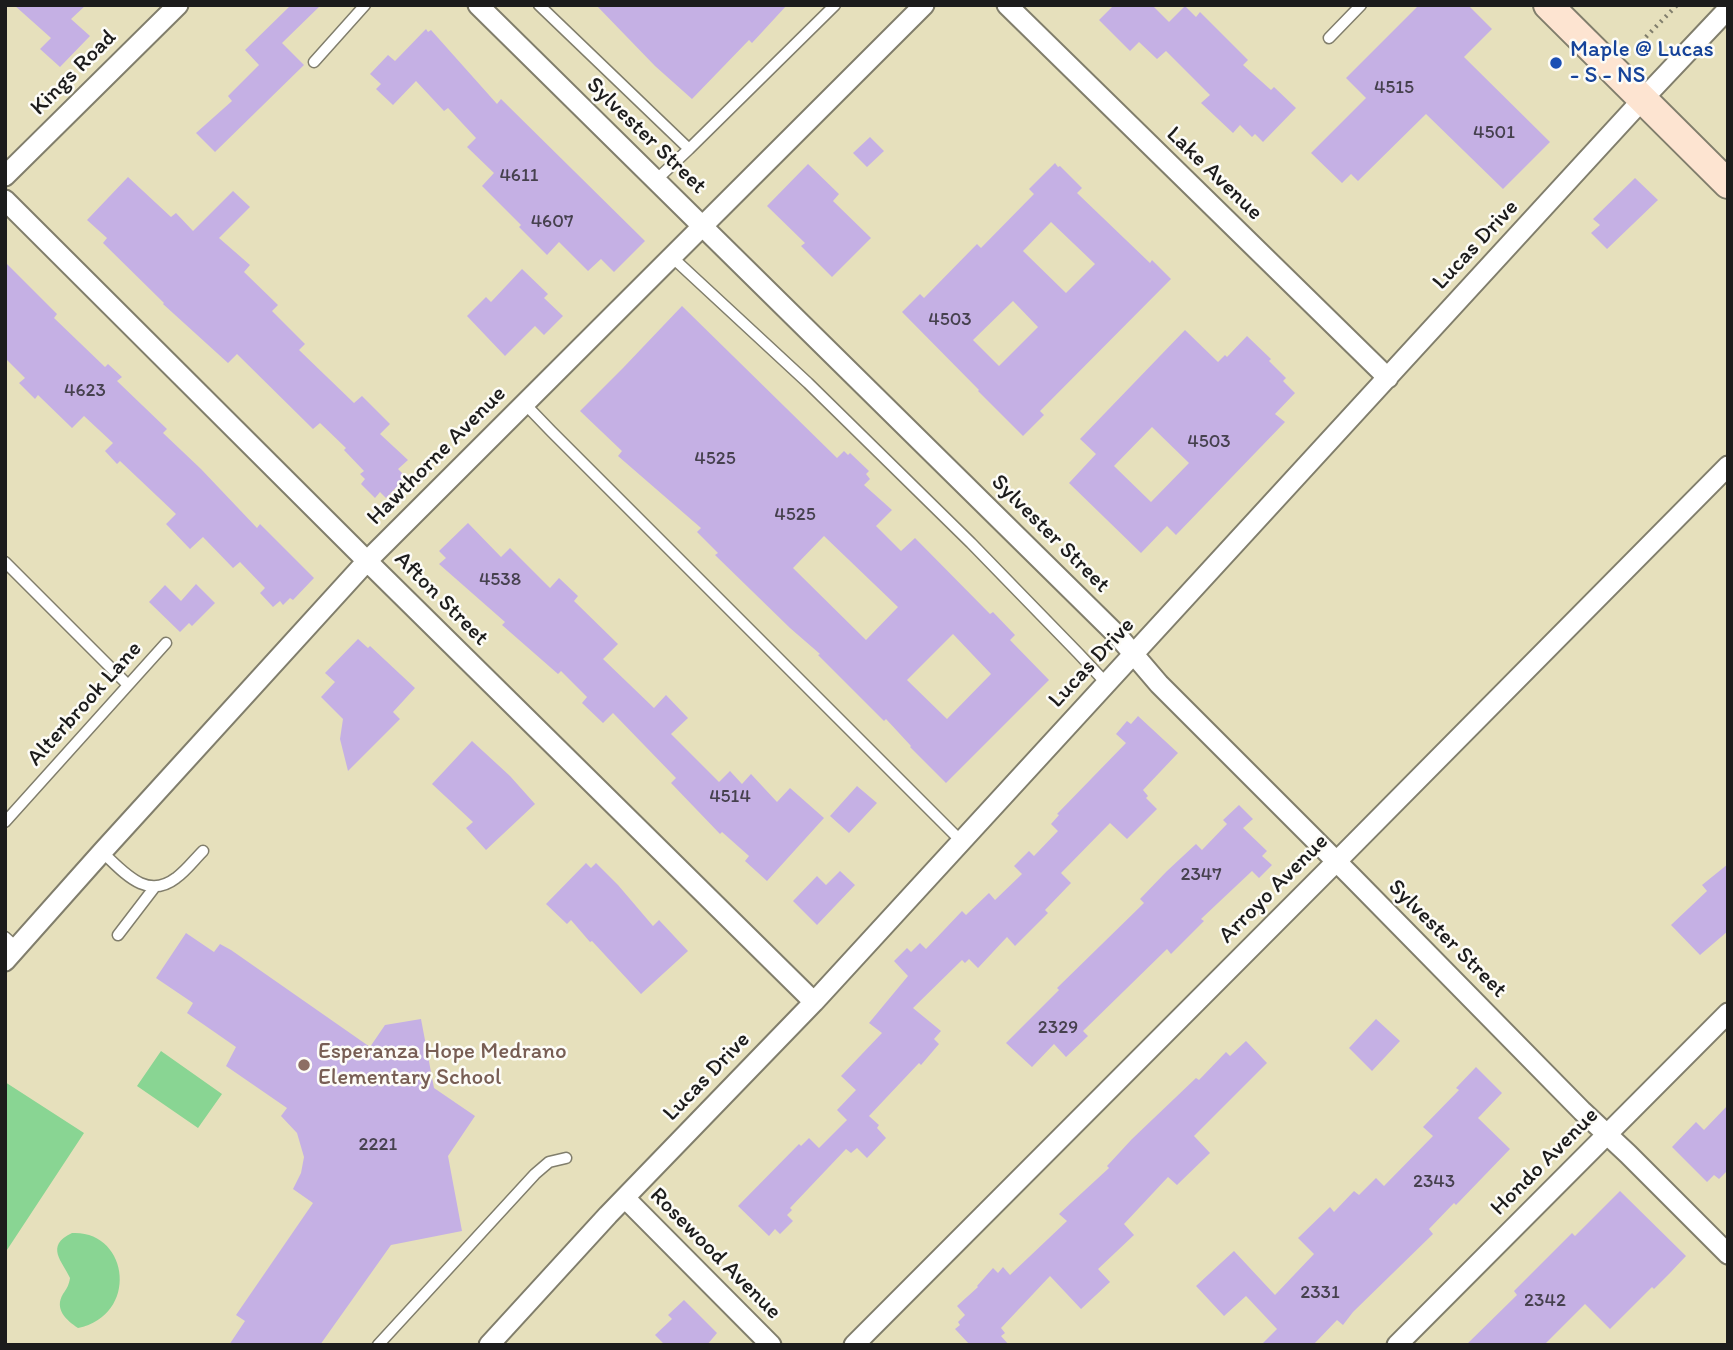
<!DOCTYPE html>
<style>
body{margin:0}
#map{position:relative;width:1733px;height:1350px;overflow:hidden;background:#e6e0bc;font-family:Itim,sans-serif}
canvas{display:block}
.frame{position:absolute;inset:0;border:7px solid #1c1c1c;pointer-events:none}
</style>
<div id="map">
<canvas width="1733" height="1350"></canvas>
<div class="frame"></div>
</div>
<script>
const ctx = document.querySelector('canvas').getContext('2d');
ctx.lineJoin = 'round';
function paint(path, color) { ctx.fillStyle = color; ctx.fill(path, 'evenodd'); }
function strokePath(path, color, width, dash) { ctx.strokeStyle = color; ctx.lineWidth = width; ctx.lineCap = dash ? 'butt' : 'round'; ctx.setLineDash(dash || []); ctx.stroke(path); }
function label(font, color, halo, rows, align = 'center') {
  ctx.font = font + ' Itim,sans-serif'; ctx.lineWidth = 5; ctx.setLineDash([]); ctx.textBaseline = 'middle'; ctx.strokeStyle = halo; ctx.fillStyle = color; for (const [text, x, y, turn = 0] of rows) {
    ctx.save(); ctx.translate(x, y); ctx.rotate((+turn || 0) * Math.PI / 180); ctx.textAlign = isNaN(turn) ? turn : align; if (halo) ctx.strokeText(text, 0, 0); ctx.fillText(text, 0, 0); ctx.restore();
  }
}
const green = new Path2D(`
 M 161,1051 L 222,1094 L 198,1128 L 137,1086 Z
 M 5,1082 L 84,1133 L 5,1253 Z
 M 72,1233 C 129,1230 140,1315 78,1328 C 66,1320 54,1309 63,1294 C 67,1288 69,1285 70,1278 C 63,1262 44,1246 72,1233 Z`);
const building = new Path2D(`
 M 14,5 L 86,5 L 71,19 L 90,36 L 60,67 L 40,49 L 51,38 Z
 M 291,5 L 321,5 L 282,43 L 304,65 L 215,152 L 196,133 L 232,101 L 228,96 L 259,65 L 245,50 Z
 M 596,5 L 787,5 L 752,43 L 749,40 L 692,99 L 655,66 Z
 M 1114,5 L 1152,5 L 1169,22 L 1185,6 L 1196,17 L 1200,12 L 1248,60 L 1243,65 L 1271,90 L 1274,87 L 1296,108 L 1263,142 L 1255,134 L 1252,137 L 1240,125 L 1233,133 L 1201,103 L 1210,95 L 1166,51 L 1157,59 L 1139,42 L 1130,51 L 1099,20 Z
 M 1419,5 L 1468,5 L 1492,29 L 1464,57 L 1550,142 L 1503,189 L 1426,114 L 1358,181 L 1351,174 L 1342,183 L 1311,153 L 1366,98 L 1346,78 Z
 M 426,29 L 428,32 L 431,30 L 497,104 L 501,99 L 645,241 L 614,272 L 601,259 L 588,271 L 559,242 L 547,255 L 519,227 L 521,225 L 482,186 L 494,173 L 467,147 L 476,138 L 448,108 L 444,111 L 416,81 L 393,105 L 376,89 L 381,84 L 370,74 L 388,55 L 395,61 Z
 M 870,137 L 884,151 L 867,167 L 853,153 Z
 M 1055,163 L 1058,167 L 1060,166 L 1082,188 L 1077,193 L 1150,263 L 1152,260 L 1171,279 L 1040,411 L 1044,415 L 1023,436 L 978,391 L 979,390 L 902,312 L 920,294 L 924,298 L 977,244 L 981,248 L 1034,194 L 1029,189 ZM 1051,222 L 1095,264 L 1066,293 L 1023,251 ZM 1013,301 L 1038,327 L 999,366 L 973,340 Z
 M 808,164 L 839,194 L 833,201 L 871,238 L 832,277 L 801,246 L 805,243 L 767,206 Z
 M 128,177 L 171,217 L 176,213 L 193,231 L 233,191 L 250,207 L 219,238 L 250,265 L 244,272 L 278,305 L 272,311 L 305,344 L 299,350 L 354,403 L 362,396 L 390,424 L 380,434 L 408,460 L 398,469 L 406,477 L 386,498 L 380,492 L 375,498 L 361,484 L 365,479 L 360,474 L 364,471 L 344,450 L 346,448 L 320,423 L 313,429 L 237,354 L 228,363 L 163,304 L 164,303 L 103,243 L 107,238 L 87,220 Z
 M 1635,178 L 1658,200 L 1607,249 L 1591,233 L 1600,225 L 1593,219 Z
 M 5,262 L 57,314 L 54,318 L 105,367 L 108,364 L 122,377 L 117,381 L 167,429 L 163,433 L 201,469 L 257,528 L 260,524 L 314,578 L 293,600 L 290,598 L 283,605 L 280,601 L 273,607 L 260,593 L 265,588 L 240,562 L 233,568 L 203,537 L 190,549 L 166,524 L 176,514 L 120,461 L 117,464 L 105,451 L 113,443 L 84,416 L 72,428 L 38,395 L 35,399 L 19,383 L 25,378 L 5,358 Z
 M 522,269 L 548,294 L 544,298 L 563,316 L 544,335 L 535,326 L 505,356 L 467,316 L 486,297 L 491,302 Z
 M 682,306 L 837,458 L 844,451 L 848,455 L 850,453 L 869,471 L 866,474 L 870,479 L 864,485 L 892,510 L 876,526 L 901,551 L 915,538 L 990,614 L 993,612 L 1015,635 L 1010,640 L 1049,680 L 946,783 L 910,747 L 911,746 L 886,719 L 884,721 L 818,655 L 820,654 L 790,628 L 715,555 L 718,553 L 697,532 L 701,528 L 618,456 L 622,451 L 580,411 L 623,368 ZM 824,536 L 898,607 L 866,640 L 793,568 ZM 953,634 L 991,674 L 947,719 L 907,680 Z
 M 1185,330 L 1218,362 L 1225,355 L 1227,357 L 1247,336 L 1271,359 L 1269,361 L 1286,378 L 1283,381 L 1295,393 L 1275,414 L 1285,422 L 1176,535 L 1167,526 L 1141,553 L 1069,483 L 1096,454 L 1080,439 ZM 1152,427 L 1189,463 L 1151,502 L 1114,466 Z
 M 468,523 L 501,557 L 510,548 L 550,588 L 559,578 L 578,596 L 574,601 L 618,644 L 603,659 L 654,708 L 666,695 L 688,718 L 671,734 L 719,782 L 730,771 L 742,784 L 751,774 L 777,802 L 790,788 L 824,818 L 767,881 L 745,861 L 749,856 L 722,832 L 720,834 L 671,783 L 676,778 L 613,713 L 603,723 L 582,703 L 587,697 L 561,671 L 558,674 L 502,625 L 505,622 L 439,564 L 446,558 L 439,551 Z
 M 196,584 L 215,603 L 192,626 L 189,623 L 180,632 L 149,602 L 165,585 L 181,601 Z
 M 358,639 L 368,648 L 370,646 L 415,688 L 393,712 L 400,719 L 348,771 L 340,739 L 343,719 L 321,697 L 335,682 L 325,673 Z
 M 1138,716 L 1178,753 L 1143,790 L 1148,796 L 1146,798 L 1157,809 L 1127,839 L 1110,823 L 1061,873 L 1071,883 L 1045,910 L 1048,913 L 1015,946 L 1007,937 L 978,968 L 969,959 L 965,963 L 962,960 L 913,1008 L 941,1031 L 934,1039 L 939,1044 L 921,1065 L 919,1063 L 869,1116 L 879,1125 L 877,1128 L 886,1138 L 867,1158 L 857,1148 L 851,1153 L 846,1149 L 790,1208 L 792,1210 L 787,1215 L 793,1221 L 780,1234 L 775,1229 L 769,1236 L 738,1206 L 799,1144 L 801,1146 L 809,1138 L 819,1148 L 847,1120 L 837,1110 L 856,1090 L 841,1076 L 882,1033 L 869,1023 L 908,976 L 894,961 L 907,948 L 911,952 L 920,943 L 926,949 L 962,911 L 966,915 L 989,893 L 995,900 L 1022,874 L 1014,866 L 1029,851 L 1034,856 L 1058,831 L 1051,824 L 1059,815 L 1057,814 L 1126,743 L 1116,734 L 1127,721 L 1131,724 Z
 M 472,741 L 510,776 L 535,804 L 486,850 L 466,828 L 473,822 L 432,784 Z
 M 857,786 L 877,803 L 849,833 L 830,816 Z
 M 1239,805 L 1253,819 L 1243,828 L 1267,851 L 1262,856 L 1272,865 L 1259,878 L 1252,871 L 1201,919 L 1204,921 L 1171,954 L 1167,949 L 1083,1031 L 1088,1036 L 1066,1057 L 1054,1044 L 1032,1067 L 1006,1043 L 1059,990 L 1057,988 L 1144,903 L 1140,899 L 1167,871 L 1196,844 L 1202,850 L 1227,824 L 1223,820 Z
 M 586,863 L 591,868 L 596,863 L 618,885 L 653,926 L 659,920 L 688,951 L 641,994 L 592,941 L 590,942 L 571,920 L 567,924 L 546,904 Z
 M 1728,864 L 1728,931 L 1700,955 L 1671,925 L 1707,891 L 1702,885 Z
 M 840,871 L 855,885 L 817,925 L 793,901 L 817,876 L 826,885 Z
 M 186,933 L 214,952 L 220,944 L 231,950 L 370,1047 L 385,1025 L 421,1019 L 434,1088 L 475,1116 L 448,1156 L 462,1231 L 391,1245 L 320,1345 L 229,1345 L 245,1321 L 236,1315 L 313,1203 L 293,1189 L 301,1173 L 304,1157 L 297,1133 L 281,1116 L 287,1108 L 226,1066 L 236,1047 L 187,1013 L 193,1003 L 156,978 Z
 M 1376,1019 L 1400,1041 L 1372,1071 L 1349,1048 Z
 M 1246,1041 L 1267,1063 L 1194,1136 L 1210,1153 L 1177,1185 L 1168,1177 L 1124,1224 L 1134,1235 L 1098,1269 L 1110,1282 L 1081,1309 L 1050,1276 L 1001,1328 L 1005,1333 L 1001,1336 L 1009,1345 L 970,1345 L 955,1329 L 960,1325 L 958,1322 L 965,1315 L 957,1306 L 978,1287 L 977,1286 L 993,1268 L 998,1273 L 1003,1267 L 1010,1275 L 1067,1221 L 1059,1214 L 1109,1168 L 1107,1166 L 1132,1139 L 1196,1078 L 1199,1080 L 1226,1052 L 1230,1056 Z
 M 1476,1067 L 1502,1093 L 1478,1118 L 1510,1149 L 1456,1205 L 1454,1203 L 1429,1229 L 1433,1234 L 1353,1312 L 1343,1325 L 1337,1320 L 1313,1345 L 1261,1345 L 1277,1329 L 1246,1296 L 1224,1316 L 1196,1286 L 1234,1251 L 1275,1295 L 1314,1254 L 1298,1238 L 1330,1207 L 1334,1212 L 1354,1191 L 1359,1195 L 1376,1178 L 1384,1186 L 1433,1136 L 1423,1127 L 1459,1090 L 1456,1088 Z
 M 1728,1105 L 1728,1170 L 1719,1179 L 1714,1175 L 1707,1182 L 1672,1147 L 1696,1122 L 1704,1130 Z
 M 1620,1191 L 1686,1256 L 1670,1273 L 1654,1289 L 1652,1287 L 1610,1329 L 1585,1304 L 1544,1345 L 1466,1345 L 1517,1295 L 1514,1291 L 1572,1233 L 1575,1236 Z
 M 684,1300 L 717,1333 L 707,1345 L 665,1345 L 655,1335 L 672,1319 L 668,1315 Z`);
const path = new Path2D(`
 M 1641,42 L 1677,5`);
const service = new Path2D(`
 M 539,5 L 689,149 L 835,5
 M 1329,38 L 1361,5
 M 314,62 L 365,5
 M 655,181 L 689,149
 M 673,258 L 808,383 L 971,543 L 1078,653 L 1107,684
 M 524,403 L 551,431 L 961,841
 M 5,562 L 128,685
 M 5,822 L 166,643
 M 102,852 C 123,871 146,901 176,878 C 186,871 194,860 203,851
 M 118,935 L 154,888
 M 5,937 L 17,948
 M 378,1345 L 535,1174 L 549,1162 L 566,1158`);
const minor = new Path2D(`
 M 478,5 L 1118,636 L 1159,684 L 1351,876 L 1582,1111 L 1628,1154 L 1728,1254
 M 1007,5 L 1388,378
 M 5,176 L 178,5
 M 5,200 L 367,561 L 814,1002
 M 5,961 L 102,852 L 367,561 L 924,5
 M 625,1198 L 771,1345
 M 489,1345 L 608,1215 L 814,1002 L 1643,99 L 1728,9
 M 854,1345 L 1336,862 L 1728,466
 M 1397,1345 L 1728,1013`);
const secondary = new Path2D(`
 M 1548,5 L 1728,184`);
const markers = [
 [1556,63,7,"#1a4fb4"],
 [304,1065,7,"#8d6e63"]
];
const numberNames = [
 ["4515",1394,88],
 ["4501",1494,133],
 ["4611",519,176],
 ["4607",552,222],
 ["4503",950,320],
 ["4623",85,391],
 ["4503",1209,442],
 ["4525",715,459],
 ["4525",795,515],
 ["4538",500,580],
 ["4514",730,797],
 ["2347",1201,875],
 ["2329",1058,1028],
 ["2221",378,1145],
 ["2343",1434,1182],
 ["2331",1320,1293],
 ["2342",1545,1301]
];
const transitNames = [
 ["Maple @ Lucas",1570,50],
 ["- S - NS",1570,76]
];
const streetNames = [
 ["Kings Road",74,73,-45],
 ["Sylvester Street",646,136,44],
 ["Lake Avenue",1214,174,44],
 ["Lucas Drive",1476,245,-47],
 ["Hawthorne Avenue",437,456,-45],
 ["Sylvester Street",1050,534,45],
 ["Afton Street",441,599,45],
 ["Lucas Drive",1092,663,-47],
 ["Alterbrook Lane",85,704,-48],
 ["Arroyo Avenue",1274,889,-45],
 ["Sylvester Street",1447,939,45],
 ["Lucas Drive",707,1077,-46],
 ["Hondo Avenue",1545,1162,-45],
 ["Rosewood Avenue",715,1254,45]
];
const educationNames = [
 ["Esperanza Hope Medrano",318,1052],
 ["Elementary School",318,1078]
];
paint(green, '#89d593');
paint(building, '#c5b0e4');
strokePath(service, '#817e6c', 13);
strokePath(minor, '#817e6c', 23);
strokePath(secondary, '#817e6c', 32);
strokePath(path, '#817e6c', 4.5, [2, 5]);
strokePath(service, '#fff', 10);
strokePath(minor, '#fff', 19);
strokePath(secondary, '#fde4d1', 28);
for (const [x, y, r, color] of markers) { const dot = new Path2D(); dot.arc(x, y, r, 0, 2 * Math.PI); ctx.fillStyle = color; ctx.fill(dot); strokePath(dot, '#fdfcf7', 2.5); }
label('19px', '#46414e', null, numberNames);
label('23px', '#164399', '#fdfcf7', transitNames, 'left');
label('23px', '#1c1c1c', '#fdfcf7', streetNames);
label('23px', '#785e54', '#fdfcf7', educationNames, 'left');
</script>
